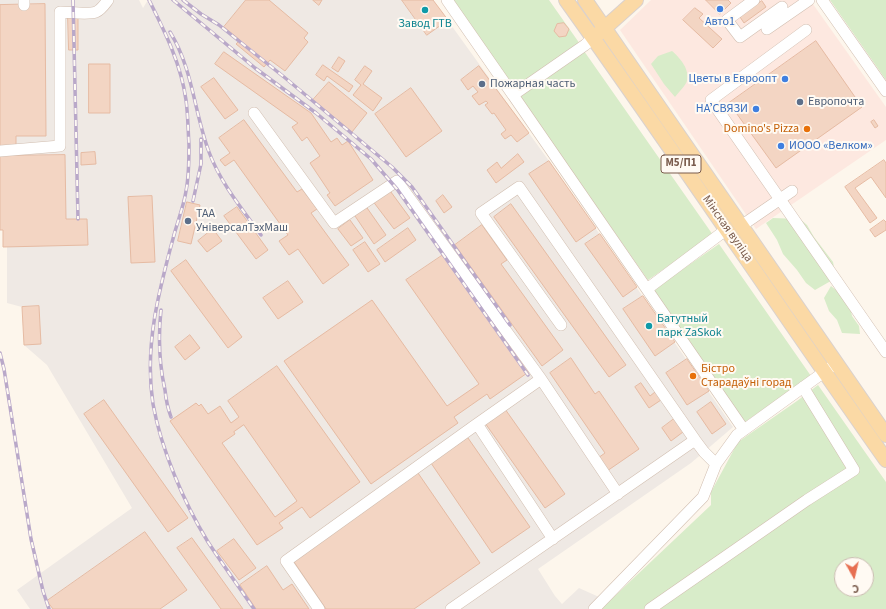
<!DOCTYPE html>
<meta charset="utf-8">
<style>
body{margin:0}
#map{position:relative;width:886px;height:609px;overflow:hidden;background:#fdf6ec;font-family:"Source Sans 3",sans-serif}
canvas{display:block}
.north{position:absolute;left:834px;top:557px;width:40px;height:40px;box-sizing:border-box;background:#fffaf3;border:1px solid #cabbb1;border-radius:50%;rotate:172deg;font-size:11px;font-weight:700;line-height:16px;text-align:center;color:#7a5c4d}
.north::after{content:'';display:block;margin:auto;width:14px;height:18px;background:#e76f51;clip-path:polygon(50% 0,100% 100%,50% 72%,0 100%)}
</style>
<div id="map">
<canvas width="886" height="609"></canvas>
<div class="north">С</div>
</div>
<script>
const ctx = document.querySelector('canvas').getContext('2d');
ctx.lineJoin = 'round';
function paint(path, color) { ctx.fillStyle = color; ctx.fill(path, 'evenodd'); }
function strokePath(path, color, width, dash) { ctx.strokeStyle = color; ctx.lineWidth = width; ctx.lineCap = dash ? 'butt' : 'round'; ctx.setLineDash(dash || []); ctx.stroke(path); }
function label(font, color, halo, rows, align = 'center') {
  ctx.font = font + ' "Source Sans 3",sans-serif'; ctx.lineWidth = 4; ctx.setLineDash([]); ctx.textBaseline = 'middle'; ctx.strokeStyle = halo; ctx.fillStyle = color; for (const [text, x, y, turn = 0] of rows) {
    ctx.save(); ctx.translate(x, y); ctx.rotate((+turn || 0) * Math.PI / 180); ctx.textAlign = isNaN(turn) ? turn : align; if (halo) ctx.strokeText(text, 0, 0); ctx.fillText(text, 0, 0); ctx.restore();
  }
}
const commercial = new Path2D(`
 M 651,0 L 810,0 L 886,107 L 886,140 L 756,229 L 620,30 Z`);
const industrial = new Path2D(`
 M 0,0 L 139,0 L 143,8 L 148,0 L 433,0 L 549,161 L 733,427 L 691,463 L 538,569 L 555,596 L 562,604 L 579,588 L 599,597 L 589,609 L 30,609 L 17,590 L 132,508 L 47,365 L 24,345 L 22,307 L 7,303 L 7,247 L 3,247 L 3,230 L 0,230 Z`);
const green = new Path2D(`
 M 451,0 L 549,0 L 580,44 L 515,90 Z
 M 830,0 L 886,0 L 886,80 Z
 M 584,51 L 713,235 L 648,280 L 519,96 Z
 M 672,51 C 680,58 690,69 687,81 C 685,86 679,92 675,97 L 664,84 L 651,64 L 658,56 Z
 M 773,218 L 800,219 L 807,225 L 814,237 L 833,262 L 836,278 L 815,290 L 806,283 L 797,270 L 783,254 L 777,240 L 766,223 Z
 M 719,244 L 811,376 L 745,422 L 653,290 Z
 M 831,286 L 842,295 L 850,306 L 852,316 L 859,326 L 860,334 L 842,333 L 837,320 L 829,311 L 824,298 Z
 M 818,385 L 886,482 L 886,609 L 601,609 L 711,505 L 711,492 L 738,442 L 797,401 ZM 842,565 L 866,565 L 866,589 L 842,589 Z`);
const building = new Path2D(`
 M 246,0 L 269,0 L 308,33 L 304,38 L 308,42 L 285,71 L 270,60 L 264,67 L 236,44 L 240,40 L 224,27 Z
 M 313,0 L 322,0 L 319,5 Z
 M 402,0 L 433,0 L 448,20 L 427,35 Z
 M 706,0 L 728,0 L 731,3 L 720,14 Z
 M 762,1 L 766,7 L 744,23 L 740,17 Z
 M 45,4 L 46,136 L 16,136 L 16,146 L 0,146 L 0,5 Z
 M 695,8 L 703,14 L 699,18 L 722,39 L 713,48 L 683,20 Z
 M 68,16 L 78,16 L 78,50 L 69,50 Z
 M 564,23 L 569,29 L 566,36 L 559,37 L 554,31 L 557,24 Z
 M 816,41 L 862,107 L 776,168 L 729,103 Z
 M 224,52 L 311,113 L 331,142 L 337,138 L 342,145 L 348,141 L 373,180 L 335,206 L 327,195 L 330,193 L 310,163 L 320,156 L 307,137 L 302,141 L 292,127 L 298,123 L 215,64 Z
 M 339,57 L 345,61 L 338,72 L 332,68 Z
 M 89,64 L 110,64 L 110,113 L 89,113 Z
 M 323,65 L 353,86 L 349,92 L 327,76 L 324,81 L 316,75 Z
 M 365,66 L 372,71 L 363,84 L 382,98 L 373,111 L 353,95 L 361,85 L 355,80 Z
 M 479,66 L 529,133 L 517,142 L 511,135 L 505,139 L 501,134 L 506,130 L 494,113 L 492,114 L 485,105 L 488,103 L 486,101 L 479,105 L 472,96 L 478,92 L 473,86 L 468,90 L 461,80 Z
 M 214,78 L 238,110 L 225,119 L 201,87 Z
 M 329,82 L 367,113 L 352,132 L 313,100 Z
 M 411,88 L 442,131 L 406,157 L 375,114 Z
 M 244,120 L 297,192 L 302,189 L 317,209 L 311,213 L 349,265 L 323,284 L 298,249 L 289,255 L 279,241 L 288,235 L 234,160 L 225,166 L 220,160 L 230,153 L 219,138 Z
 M 874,120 L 878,126 L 875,128 L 871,122 Z
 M 95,152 L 96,164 L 81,165 L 81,153 Z
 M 518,154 L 524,162 L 496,183 L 487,170 L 497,162 L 501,168 Z
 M 65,155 L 66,219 L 87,219 L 88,245 L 3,247 L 3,230 L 0,230 L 0,156 Z
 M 884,160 L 886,163 L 886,198 L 871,177 L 855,188 L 877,218 L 870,223 L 845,187 Z
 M 549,161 L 596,228 L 576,242 L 529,174 Z
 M 388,188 L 410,218 L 394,229 L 372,200 Z
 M 443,195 L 452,207 L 444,213 L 436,201 Z
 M 152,196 L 155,262 L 131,263 L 128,197 Z
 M 187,202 L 200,205 L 191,244 L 178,241 Z
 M 511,204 L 626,365 L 609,377 L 494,217 Z
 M 365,205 L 386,235 L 374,244 L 353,213 Z
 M 237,207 L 268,250 L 256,259 L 224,216 Z
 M 350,220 L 363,238 L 351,246 L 338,229 Z
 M 884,220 L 886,222 L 886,230 L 875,237 L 870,230 Z
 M 482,225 L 507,260 L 501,264 L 563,350 L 542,366 L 455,245 Z
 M 408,228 L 416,240 L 385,262 L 377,250 Z
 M 213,229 L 222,241 L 207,252 L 198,241 Z
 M 600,234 L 637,287 L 623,297 L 585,244 Z
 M 365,242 L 380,264 L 368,272 L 353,250 Z
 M 446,253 L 530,371 L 490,399 L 487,394 L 454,417 L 458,423 L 371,484 L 284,361 L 372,300 L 447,406 L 479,384 L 406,280 Z
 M 186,260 L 242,337 L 228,348 L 171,271 Z
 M 288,281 L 303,302 L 278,319 L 263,298 Z
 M 643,296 L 675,342 L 655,356 L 623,309 Z
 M 39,306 L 41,344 L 24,345 L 22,307 Z
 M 190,335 L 200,348 L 185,360 L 175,347 Z
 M 571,358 L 595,394 L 599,391 L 639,449 L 607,471 L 598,458 L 605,453 L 550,373 Z
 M 687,359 L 709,391 L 687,405 L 666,373 Z
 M 277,366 L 360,482 L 310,518 L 302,507 L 279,523 L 283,528 L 257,545 L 170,421 L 196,403 L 199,406 L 201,404 L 208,414 L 220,406 L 231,423 L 239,417 L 228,401 Z
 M 641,383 L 650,396 L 655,392 L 661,400 L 649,408 L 635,387 Z
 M 104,400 L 188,518 L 168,532 L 84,414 Z
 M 711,402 L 726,424 L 712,434 L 697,412 Z
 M 505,409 L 565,494 L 545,508 L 485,423 Z
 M 674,419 L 683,432 L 671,441 L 662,428 Z
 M 244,425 L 297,501 L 275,517 L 222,443 L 235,434 L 234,432 Z
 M 468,438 L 530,527 L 492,553 L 431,463 Z
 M 418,473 L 480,563 L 414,609 L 326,609 L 292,559 Z
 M 145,532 L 187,590 L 160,609 L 53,609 L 47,601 Z
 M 192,538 L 243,609 L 221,609 L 177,548 Z
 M 234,539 L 256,568 L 239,580 L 217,551 Z
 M 267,566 L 283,590 L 292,584 L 309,609 L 256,609 L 240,585 Z`);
const minor = new Path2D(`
 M 24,0 L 24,5
 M 447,0 L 513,95
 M 754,0 L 727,20 L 740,37 L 782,7
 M 822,0 L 886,91
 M 767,29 L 809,0
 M 806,30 L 711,100 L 886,352
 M 593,38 L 585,45 L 513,95 L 744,430
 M 254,113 L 334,223 L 397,181 L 541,379
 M 0,151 L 60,146 L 60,12 C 69,12 89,15 96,12 C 101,10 105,4 108,0
 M 741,226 L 792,191
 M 647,289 L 727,229
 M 561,325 L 481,213 L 519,187 L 695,440 L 704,452 L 716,464
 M 477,424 L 541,379 L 618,494
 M 319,609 L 286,561 L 477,424 L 553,539
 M 451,609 L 695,440
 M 594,609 L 703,497 L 716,464 L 737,435 L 831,367
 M 650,609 L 807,500 L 854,470 L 803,387`);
const major = new Path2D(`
 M 566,0 C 675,152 778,307 886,460
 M 585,0 L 886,435
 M 598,34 L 636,0`);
const rail = new Path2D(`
 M 73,0 L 78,219
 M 149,0 C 165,32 181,64 186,100 C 188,115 188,130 189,145 C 189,160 189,176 186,191 C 184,205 178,220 174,235 C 159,290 144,346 153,404 C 161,449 184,503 208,542 C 223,565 239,587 254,609
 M 173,0 L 255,68 L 316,113 L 371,159 L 397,189 L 528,375
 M 183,0 L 201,14 L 219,25 L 284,77 L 392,167 L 412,187 L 510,325
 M 170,32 C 193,69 194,112 209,152 C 220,182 242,209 261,235
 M 193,201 L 201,164 L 201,139
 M 161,310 C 158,338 159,363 165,390 C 166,400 168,409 171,417
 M 0,353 L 4,369 L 31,539 L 43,591 L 49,609`);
const markers = [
 [720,9,4,"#3f7fe0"],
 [425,10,4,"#0f9aa8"],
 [785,79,4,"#3f7fe0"],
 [482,84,4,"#5c6f8a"],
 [800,102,4,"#5c6f8a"],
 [756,109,4,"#3f7fe0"],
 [807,129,4,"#e8710a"],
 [781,146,4,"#3f7fe0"],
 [188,221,4,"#5c6f8a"],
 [649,326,4,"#0f9aa8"],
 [693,376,4,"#e8710a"]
];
const shields = [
 [681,164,40]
];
const shieldNames = [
 ["М5/П1",681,164]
];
const shopNames = [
 ["Авто1",720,22,"center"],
 ["Цветы в Евроопт",777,79],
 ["НАʼСВЯЗИ",748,109],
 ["ИООО «Велком»",789,146,"left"]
];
const cultureNames = [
 ["Завод ГТВ",425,24],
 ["Батутный",657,319,"left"],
 ["парк ZaSkok",657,333,"left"]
];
const serviceNames = [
 ["Пожарная часть",490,84],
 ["Европочта",808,102],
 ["ТАА",196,214],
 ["УніверсалТэхМаш",196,228]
];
const foodNames = [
 ["Domino's Pizza",799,129],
 ["Бістро",701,369,"left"],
 ["Старадаўні горад",701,383,"left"]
];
const streetNames = [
 ["Мінская вуліца",727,229,55]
];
paint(commercial, '#fde8e0');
paint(industrial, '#efe9e4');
paint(green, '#d8ecc9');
paint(building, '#f3d5c3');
strokePath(building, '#e6bba3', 1);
strokePath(minor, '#d1beb0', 12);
strokePath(major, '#dad1cd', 16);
strokePath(minor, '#fff', 11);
strokePath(major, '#fbd9a5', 14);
strokePath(rail, '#b9a8c9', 3.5);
strokePath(rail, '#fffaf3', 2, [6]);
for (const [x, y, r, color] of markers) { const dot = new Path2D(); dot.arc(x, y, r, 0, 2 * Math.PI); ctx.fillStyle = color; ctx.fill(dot); strokePath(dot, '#fffaf3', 1.5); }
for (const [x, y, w] of shields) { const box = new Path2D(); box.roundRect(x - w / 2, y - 9, w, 18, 3); ctx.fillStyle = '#fffaf3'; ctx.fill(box); strokePath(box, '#7a5c4d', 1); }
label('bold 11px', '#7a5c4d', null, shieldNames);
label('12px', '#366cbe', '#fffaf3', shopNames, 'right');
label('12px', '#0d838f', '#fffaf3', cultureNames);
label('12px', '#4e5e75', '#fffaf3', serviceNames, 'left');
label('12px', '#c56008', '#fffaf3', foodNames, 'right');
label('12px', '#7a5c4d', '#fffaf3', streetNames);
</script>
